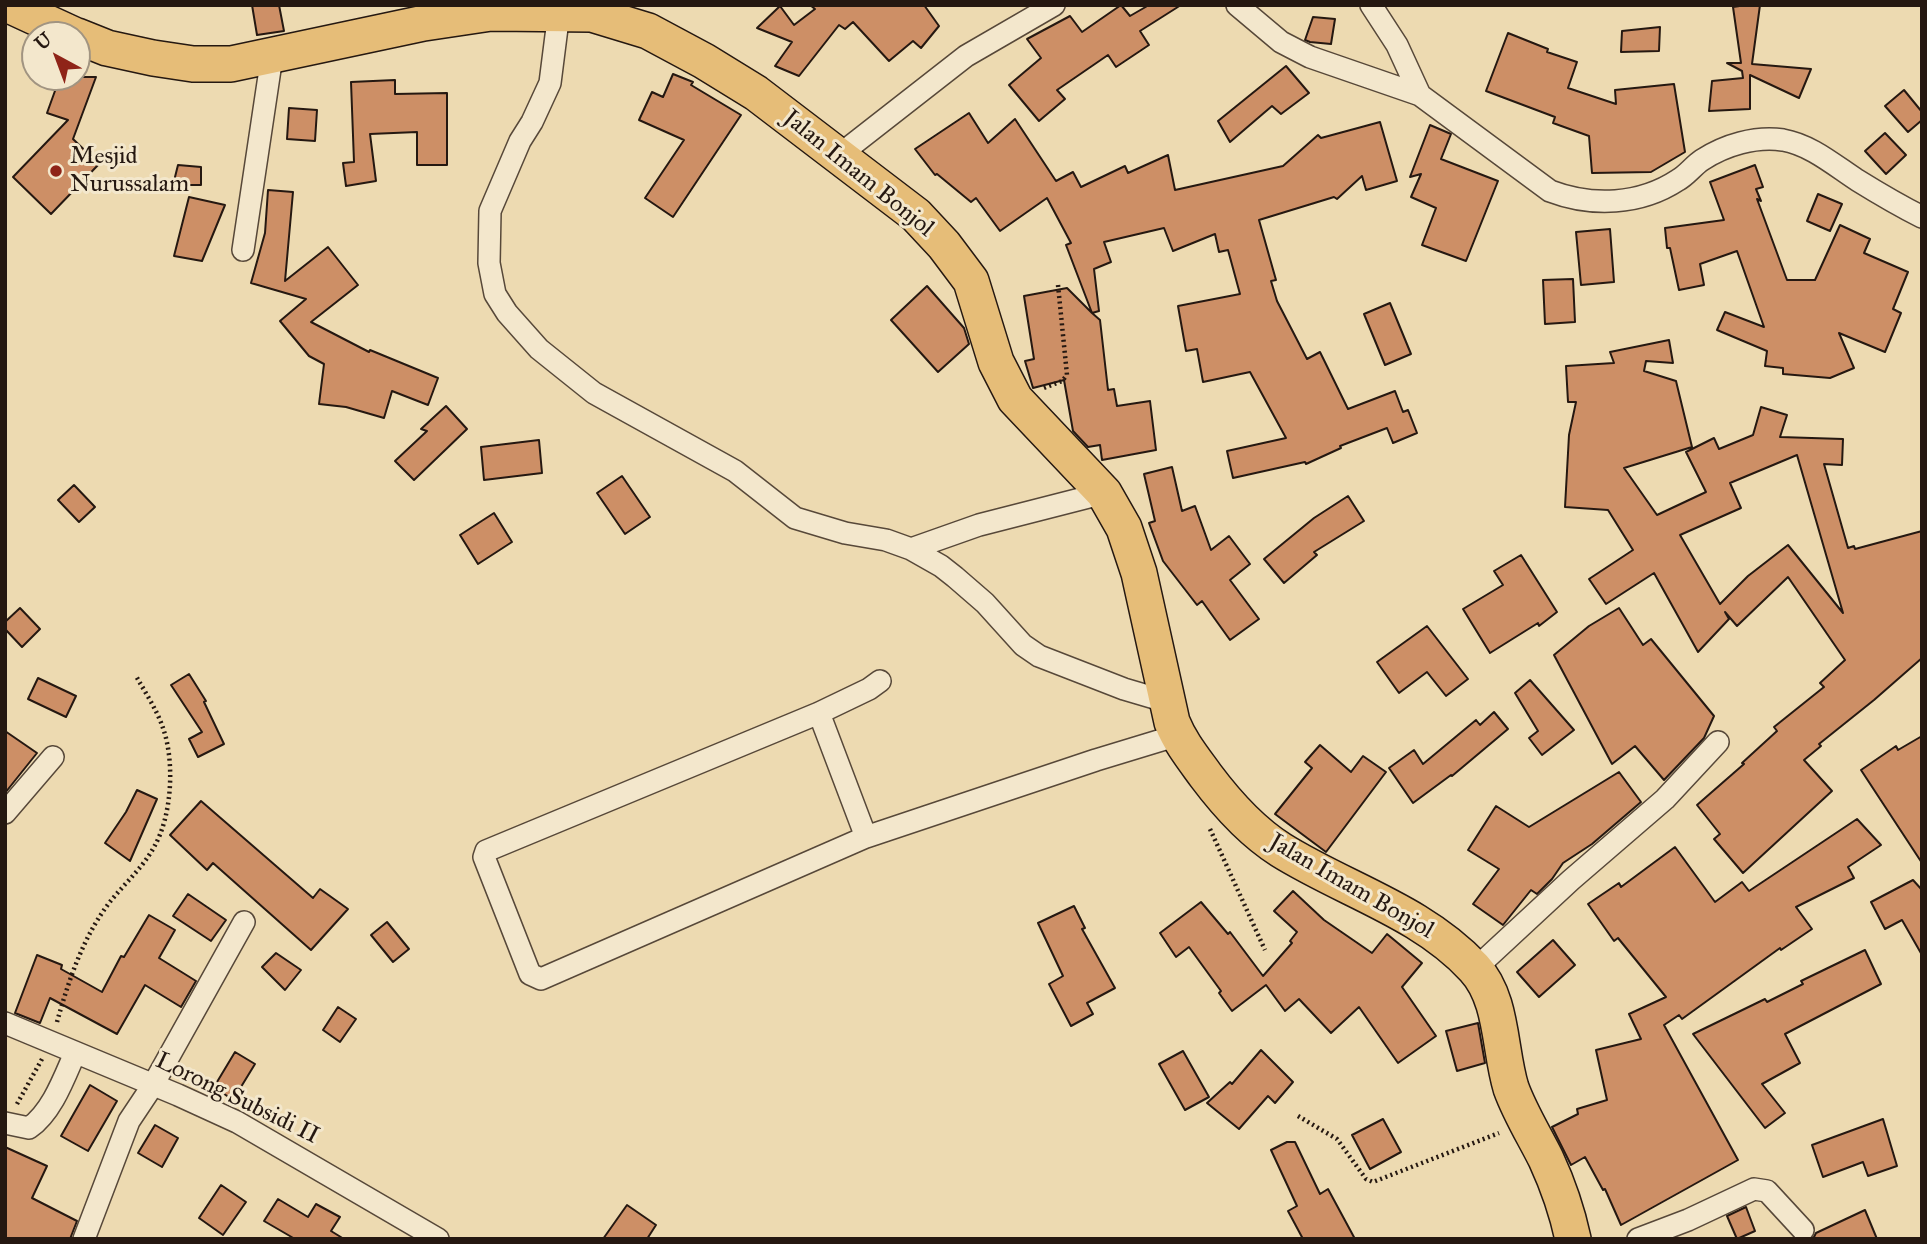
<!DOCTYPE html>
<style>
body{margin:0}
#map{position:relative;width:1927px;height:1244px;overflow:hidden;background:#eddab1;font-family:"IM FELL Great Primer",serif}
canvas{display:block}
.frame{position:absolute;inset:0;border:7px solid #251811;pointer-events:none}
.north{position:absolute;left:21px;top:21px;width:70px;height:70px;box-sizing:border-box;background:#f3e7cc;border:2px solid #a19481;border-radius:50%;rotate:319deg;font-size:19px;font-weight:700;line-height:28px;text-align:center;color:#251811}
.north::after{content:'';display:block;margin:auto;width:24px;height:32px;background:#8f2418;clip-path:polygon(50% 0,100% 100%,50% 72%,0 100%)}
</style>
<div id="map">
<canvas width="1927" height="1244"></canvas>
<div class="frame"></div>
<div class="north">U</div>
</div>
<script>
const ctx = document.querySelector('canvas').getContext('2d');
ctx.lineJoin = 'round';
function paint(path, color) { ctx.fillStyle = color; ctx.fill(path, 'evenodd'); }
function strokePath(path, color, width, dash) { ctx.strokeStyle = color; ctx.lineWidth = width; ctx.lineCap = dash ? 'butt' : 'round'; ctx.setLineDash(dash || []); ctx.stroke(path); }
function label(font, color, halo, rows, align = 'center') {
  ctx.font = font + ' "IM FELL Great Primer",serif'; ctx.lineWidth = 6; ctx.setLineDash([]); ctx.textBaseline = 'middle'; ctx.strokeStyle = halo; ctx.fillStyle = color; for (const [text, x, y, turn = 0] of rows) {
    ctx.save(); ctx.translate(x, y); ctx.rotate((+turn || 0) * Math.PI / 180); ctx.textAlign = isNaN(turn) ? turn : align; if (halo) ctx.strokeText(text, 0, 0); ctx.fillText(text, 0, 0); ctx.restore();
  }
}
const building = new Path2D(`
 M 252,5 L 279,5 L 284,31 L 257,35 Z
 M 810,5 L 924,5 L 939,26 L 921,48 L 913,41 L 889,61 L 853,22 L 845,29 L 839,25 L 799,76 L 775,66 L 792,42 L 757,28 L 780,6 L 794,25 L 815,9 Z
 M 1121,5 L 1130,16 L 1149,5 L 1181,5 L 1140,31 L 1149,45 L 1116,67 L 1108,55 L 1057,90 L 1065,99 L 1039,121 L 1009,85 L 1041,58 L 1027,39 L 1070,16 L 1082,32 Z
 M 1746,5 L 1760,5 L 1752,64 L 1811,69 L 1799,98 L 1750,75 L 1750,109 L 1709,111 L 1712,81 L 1743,78 L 1742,71 L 1727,63 L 1741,63 L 1733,7 Z
 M 1313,17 L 1335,19 L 1331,44 L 1310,42 L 1305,40 Z
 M 1660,27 L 1659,51 L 1621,52 L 1622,31 Z
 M 1508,33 L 1548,49 L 1547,52 L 1577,62 L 1568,88 L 1616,104 L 1615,90 L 1674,84 L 1685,152 L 1651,172 L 1592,173 L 1589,136 L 1553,123 L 1555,117 L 1486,91 Z
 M 1286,66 L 1309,93 L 1281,114 L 1272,106 L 1230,142 L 1218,121 Z
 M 673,74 L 693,82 L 691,85 L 741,115 L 673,217 L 645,198 L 684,140 L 639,120 L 652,92 L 663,97 Z
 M 60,77 L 96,77 L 73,139 L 99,164 L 51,214 L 13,177 L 68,120 L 47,113 Z
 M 395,80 L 395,94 L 447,93 L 447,165 L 417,165 L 417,132 L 370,134 L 376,181 L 346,186 L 343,163 L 354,162 L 351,82 Z
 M 1904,90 L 1922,112 L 1922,120 L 1908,132 L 1885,106 Z
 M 289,108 L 317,110 L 315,141 L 287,139 Z
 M 969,113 L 988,143 L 1015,119 L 1056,181 L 1073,172 L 1081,187 L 1125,166 L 1128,173 L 1168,155 L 1175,190 L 1283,166 L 1318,135 L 1321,138 L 1380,122 L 1397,181 L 1366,190 L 1362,176 L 1337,199 L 1334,197 L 1259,220 L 1276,280 L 1271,281 L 1277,301 L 1307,359 L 1320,352 L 1348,409 L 1395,391 L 1403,412 L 1408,410 L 1417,433 L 1393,443 L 1387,428 L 1340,446 L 1341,448 L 1306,464 L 1305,462 L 1233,478 L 1227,451 L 1286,438 L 1250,372 L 1203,382 L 1197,349 L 1186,351 L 1178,306 L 1240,294 L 1228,250 L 1219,252 L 1215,234 L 1173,251 L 1164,228 L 1104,242 L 1111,262 L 1094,269 L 1099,311 L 1092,313 L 1100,320 L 1108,390 L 1114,389 L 1117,406 L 1150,401 L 1156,450 L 1102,460 L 1100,445 L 1088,447 L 1073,431 L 1064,380 L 1033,388 L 1025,361 L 1034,359 L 1024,296 L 1067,288 L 1092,313 L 1066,245 L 1071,243 L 1047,198 L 1000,231 L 976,198 L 971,202 L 937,174 L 935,175 L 915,149 Z
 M 1430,125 L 1451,134 L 1441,159 L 1498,181 L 1466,261 L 1422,245 L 1436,208 L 1411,197 L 1421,174 L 1410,177 Z
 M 1885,133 L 1906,155 L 1886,174 L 1865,151 Z
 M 178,165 L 201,167 L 201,185 L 173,185 Z
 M 1755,165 L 1763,187 L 1756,189 L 1761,201 L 1757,199 L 1787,280 L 1815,280 L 1840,225 L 1870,239 L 1864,253 L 1908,272 L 1893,309 L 1901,313 L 1885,352 L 1839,333 L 1854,368 L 1830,378 L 1783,374 L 1783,368 L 1765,366 L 1767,351 L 1717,330 L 1725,312 L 1764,327 L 1737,251 L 1700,264 L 1704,285 L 1679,290 L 1670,248 L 1667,248 L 1665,228 L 1724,220 L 1710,182 Z
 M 268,190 L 293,192 L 285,281 L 328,247 L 358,285 L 311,322 L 369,352 L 370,350 L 438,378 L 428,405 L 392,391 L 384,418 L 346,407 L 319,404 L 324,364 L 309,356 L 280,321 L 306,299 L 251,283 L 265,233 Z
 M 1818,194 L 1842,204 L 1830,231 L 1807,221 Z
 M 189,197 L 225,205 L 202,261 L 174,256 Z
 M 1610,229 L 1614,282 L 1581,285 L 1576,232 Z
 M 1573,279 L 1575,322 L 1545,324 L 1543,280 Z
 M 927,286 L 964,328 L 969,344 L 938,372 L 891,320 Z
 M 1390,303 L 1411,354 L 1385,365 L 1364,314 Z
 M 1669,340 L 1673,363 L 1646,361 L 1644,371 L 1676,381 L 1692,447 L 1624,468 L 1657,515 L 1706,492 L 1686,452 L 1714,438 L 1719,449 L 1753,435 L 1761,407 L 1787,415 L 1780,437 L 1843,439 L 1842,465 L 1824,464 L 1848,548 L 1854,546 L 1855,549 L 1922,531 L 1922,658 L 1874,700 L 1819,744 L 1821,746 L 1804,760 L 1832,791 L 1743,873 L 1714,839 L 1720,834 L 1697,805 L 1744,764 L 1742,763 L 1777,731 L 1774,727 L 1824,687 L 1820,683 L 1845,660 L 1788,577 L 1737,626 L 1725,612 L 1729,619 L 1698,652 L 1654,573 L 1606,604 L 1589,579 L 1633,550 L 1608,510 L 1565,507 L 1569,435 L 1576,402 L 1568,402 L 1566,366 L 1614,363 L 1610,352 ZM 1797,455 L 1843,613 L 1788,545 L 1748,576 L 1720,604 L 1680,535 L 1741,508 L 1730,483 Z
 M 446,406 L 467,429 L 414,480 L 395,461 L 427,431 L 421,429 Z
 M 539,440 L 542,473 L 484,480 L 481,447 Z
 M 1172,467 L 1182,511 L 1195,506 L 1211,550 L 1229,536 L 1250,564 L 1230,580 L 1259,619 L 1230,640 L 1202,601 L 1197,605 L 1163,561 L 1149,523 L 1155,521 L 1144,474 Z
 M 622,476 L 650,517 L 625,534 L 597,493 Z
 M 74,485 L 95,507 L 79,522 L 58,500 Z
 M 1348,496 L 1364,521 L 1314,552 L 1317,555 L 1284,583 L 1264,559 L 1314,518 Z
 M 494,513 L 512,542 L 478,564 L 460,535 Z
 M 1521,555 L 1557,612 L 1539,626 L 1538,623 L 1490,653 L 1463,609 L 1503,585 L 1494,571 Z
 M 20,608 L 40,629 L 22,647 L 5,629 L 5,622 Z
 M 1619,608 L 1643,645 L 1651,639 L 1714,716 L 1704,738 L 1664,780 L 1635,746 L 1612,764 L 1554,655 L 1589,626 Z
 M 1427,626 L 1468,679 L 1446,696 L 1427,672 L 1399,693 L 1377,662 Z
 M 189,674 L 206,701 L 204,702 L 224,744 L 198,757 L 189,739 L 202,732 L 171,685 Z
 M 38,678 L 76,696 L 66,717 L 28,699 Z
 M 1530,680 L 1574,730 L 1542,755 L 1529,738 L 1538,731 L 1515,693 Z
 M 1494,712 L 1508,729 L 1452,776 L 1451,775 L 1413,803 L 1389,768 L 1414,750 L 1423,764 L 1476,720 L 1480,725 Z
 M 5,731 L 37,753 L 5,793 Z
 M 1922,736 L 1922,863 L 1861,770 L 1896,746 L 1898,750 Z
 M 1320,745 L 1351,772 L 1363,756 L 1386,772 L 1326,852 L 1275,814 L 1312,768 L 1305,762 Z
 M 1619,772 L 1641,802 L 1592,844 L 1563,863 L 1552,879 L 1537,894 L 1531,890 L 1503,925 L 1473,904 L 1499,869 L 1468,850 L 1496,806 L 1529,827 Z
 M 137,790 L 157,799 L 130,861 L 105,843 L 126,812 Z
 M 201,801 L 313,898 L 320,889 L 348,909 L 311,950 L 213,863 L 207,870 L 170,835 Z
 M 1857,819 L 1881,845 L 1848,867 L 1854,878 L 1796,907 L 1812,929 L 1781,950 L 1780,948 L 1682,1019 L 1679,1015 L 1664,1025 L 1738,1160 L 1621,1225 L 1605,1189 L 1603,1190 L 1585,1157 L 1571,1165 L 1552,1127 L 1578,1114 L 1577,1109 L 1607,1100 L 1596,1050 L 1641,1039 L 1629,1014 L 1666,997 L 1618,938 L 1614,941 L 1588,904 L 1619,883 L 1621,887 L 1675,847 L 1715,902 L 1742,882 L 1749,891 Z
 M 1913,880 L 1922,890 L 1922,955 L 1902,920 L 1885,929 L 1871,902 Z
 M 1293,891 L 1324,920 L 1372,953 L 1387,934 L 1422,963 L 1402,987 L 1436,1036 L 1398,1063 L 1359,1007 L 1331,1033 L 1299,999 L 1285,1011 L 1266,985 L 1232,1011 L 1219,993 L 1221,991 L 1189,947 L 1176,957 L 1160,933 L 1201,902 L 1228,934 L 1230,932 L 1263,976 L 1292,943 L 1290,941 L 1297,932 L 1274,911 Z
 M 188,894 L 226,920 L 211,941 L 173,916 Z
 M 1074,906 L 1085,928 L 1082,929 L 1115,988 L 1087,1003 L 1093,1014 L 1071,1026 L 1049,984 L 1063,976 L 1038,923 Z
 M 149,915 L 175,930 L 159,958 L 196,981 L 181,1007 L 145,985 L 117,1034 L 50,998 L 40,1023 L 15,1013 L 37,955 L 62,965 L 61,969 L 102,992 L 121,956 L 124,957 Z
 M 387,922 L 409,949 L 393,962 L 371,935 Z
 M 1553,940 L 1575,965 L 1539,997 L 1517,972 Z
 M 1865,950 L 1881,984 L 1785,1034 L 1800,1063 L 1762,1084 L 1785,1113 L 1765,1128 L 1693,1034 L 1765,999 L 1767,1002 L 1803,984 L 1801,981 Z
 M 276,953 L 301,970 L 285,990 L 262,967 Z
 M 338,1007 L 356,1019 L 340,1042 L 323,1030 Z
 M 1478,1023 L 1485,1063 L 1457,1071 L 1446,1031 Z
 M 1261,1050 L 1293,1082 L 1275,1103 L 1268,1096 L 1239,1129 L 1207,1103 L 1230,1082 L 1232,1084 Z
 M 1183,1051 L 1209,1097 L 1185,1110 L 1159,1064 Z
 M 235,1052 L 255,1064 L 233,1100 L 214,1087 Z
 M 90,1085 L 117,1101 L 88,1151 L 61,1136 Z
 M 1383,1119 L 1401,1152 L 1370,1169 L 1352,1135 Z
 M 1883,1119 L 1897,1166 L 1868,1176 L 1863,1162 L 1823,1177 L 1812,1145 Z
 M 155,1125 L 178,1138 L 162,1167 L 138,1153 Z
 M 1287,1142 L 1295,1142 L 1320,1194 L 1328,1189 L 1355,1239 L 1303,1239 L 1288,1211 L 1297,1206 L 1271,1150 Z
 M 5,1147 L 47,1166 L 32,1198 L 77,1221 L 70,1239 L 5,1239 Z
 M 221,1185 L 246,1202 L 223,1235 L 199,1218 Z
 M 278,1199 L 308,1217 L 316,1204 L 340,1217 L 331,1231 L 344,1239 L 295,1239 L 264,1221 Z
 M 627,1205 L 656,1225 L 647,1239 L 603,1239 Z
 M 1746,1207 L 1755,1231 L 1737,1239 L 1727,1216 Z
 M 1865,1210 L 1877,1239 L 1813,1239 L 1816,1233 Z`);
const path = new Path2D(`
 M 1044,388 L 1062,381 L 1067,375 L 1058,285
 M 1210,829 L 1265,950
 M 57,1022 C 68,983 81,943 104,910 C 119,888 141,871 154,847 C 172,816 175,762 163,728 C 157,710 145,692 136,676
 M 17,1104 L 42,1059
 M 1298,1116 L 1337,1139 L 1366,1179 L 1373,1182 L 1499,1133`);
const minor = new Path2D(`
 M 1237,5 L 1281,42 L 1310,57 L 1420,95 L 1550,191 C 1592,207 1640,205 1678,180 C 1687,175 1693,166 1702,160 C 1725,145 1755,136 1783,140 C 1811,145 1834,165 1857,180 C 1878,193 1900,206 1922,217
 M 1371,5 L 1397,45 L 1420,95
 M 559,12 L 550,83 L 532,122 L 520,141 L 490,211 L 489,263 L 495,294 L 507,313 L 539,349 L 594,393 L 735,471 L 795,518 L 845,533 L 886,540 L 911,549 L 941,566 L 955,577 L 985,603 L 1023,645 L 1039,656 L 1124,689 L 1168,702
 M 838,156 L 966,56 L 1054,5
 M 243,250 L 272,56
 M 911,549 L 979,525 L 1104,493
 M 880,681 L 869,689 L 819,713 L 486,851 L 484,857 L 530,974 L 541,979 L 866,837 L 1096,760 L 1165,739 L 1178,737
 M 819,713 L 866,837
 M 5,813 L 53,757
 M 1475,969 L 1571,880 L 1665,799 L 1718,742
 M 5,1023 L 178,1095 L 237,1122 L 438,1239
 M 5,1123 L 29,1128 C 52,1112 64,1078 75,1053
 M 84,1239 L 129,1121 L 153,1085 L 244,922
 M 1638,1239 L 1688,1220 L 1754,1189 L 1767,1191 L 1803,1230`);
const primary = new Path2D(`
 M 9,5 L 74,35
 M 77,36 L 107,48 L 153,58 L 193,64 L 231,64 L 424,23 L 491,13 L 592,14 L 648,31 L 704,61 L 756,93 L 916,215 L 944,245 L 971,281 L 996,362 L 1015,399 L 1104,493 L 1124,528 L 1139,573 L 1172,722 C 1180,742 1193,758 1206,776 C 1227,804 1251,831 1281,850 C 1345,890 1421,911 1474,968 C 1503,999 1499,1049 1511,1088 C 1520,1113 1534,1135 1546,1159 C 1558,1185 1567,1211 1573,1239`);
const markers = [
 [56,171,7,"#8f2418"]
];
const poiNames = [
 ["Mesjid",70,157],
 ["Nurussalam",70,185]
];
const streetNames = [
 ["Jalan Imam Bonjol",858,174,39],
 ["Jalan Imam Bonjol",1351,887,30],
 ["Lorong Subsidi II",237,1099,26]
];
paint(building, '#cd8f66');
strokePath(building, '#251811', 2);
strokePath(minor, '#574839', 24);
strokePath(primary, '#251811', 38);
strokePath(path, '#251811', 4.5, [2, 3.5]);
strokePath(minor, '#f3e7cc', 21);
strokePath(primary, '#e6bd78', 35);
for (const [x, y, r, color] of markers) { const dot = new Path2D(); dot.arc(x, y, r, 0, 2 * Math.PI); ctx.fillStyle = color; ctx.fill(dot); strokePath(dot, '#f3e7cc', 2.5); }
label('24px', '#251811', '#f3e7cc', poiNames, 'left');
label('24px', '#251811', '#f3e7cc', streetNames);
</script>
